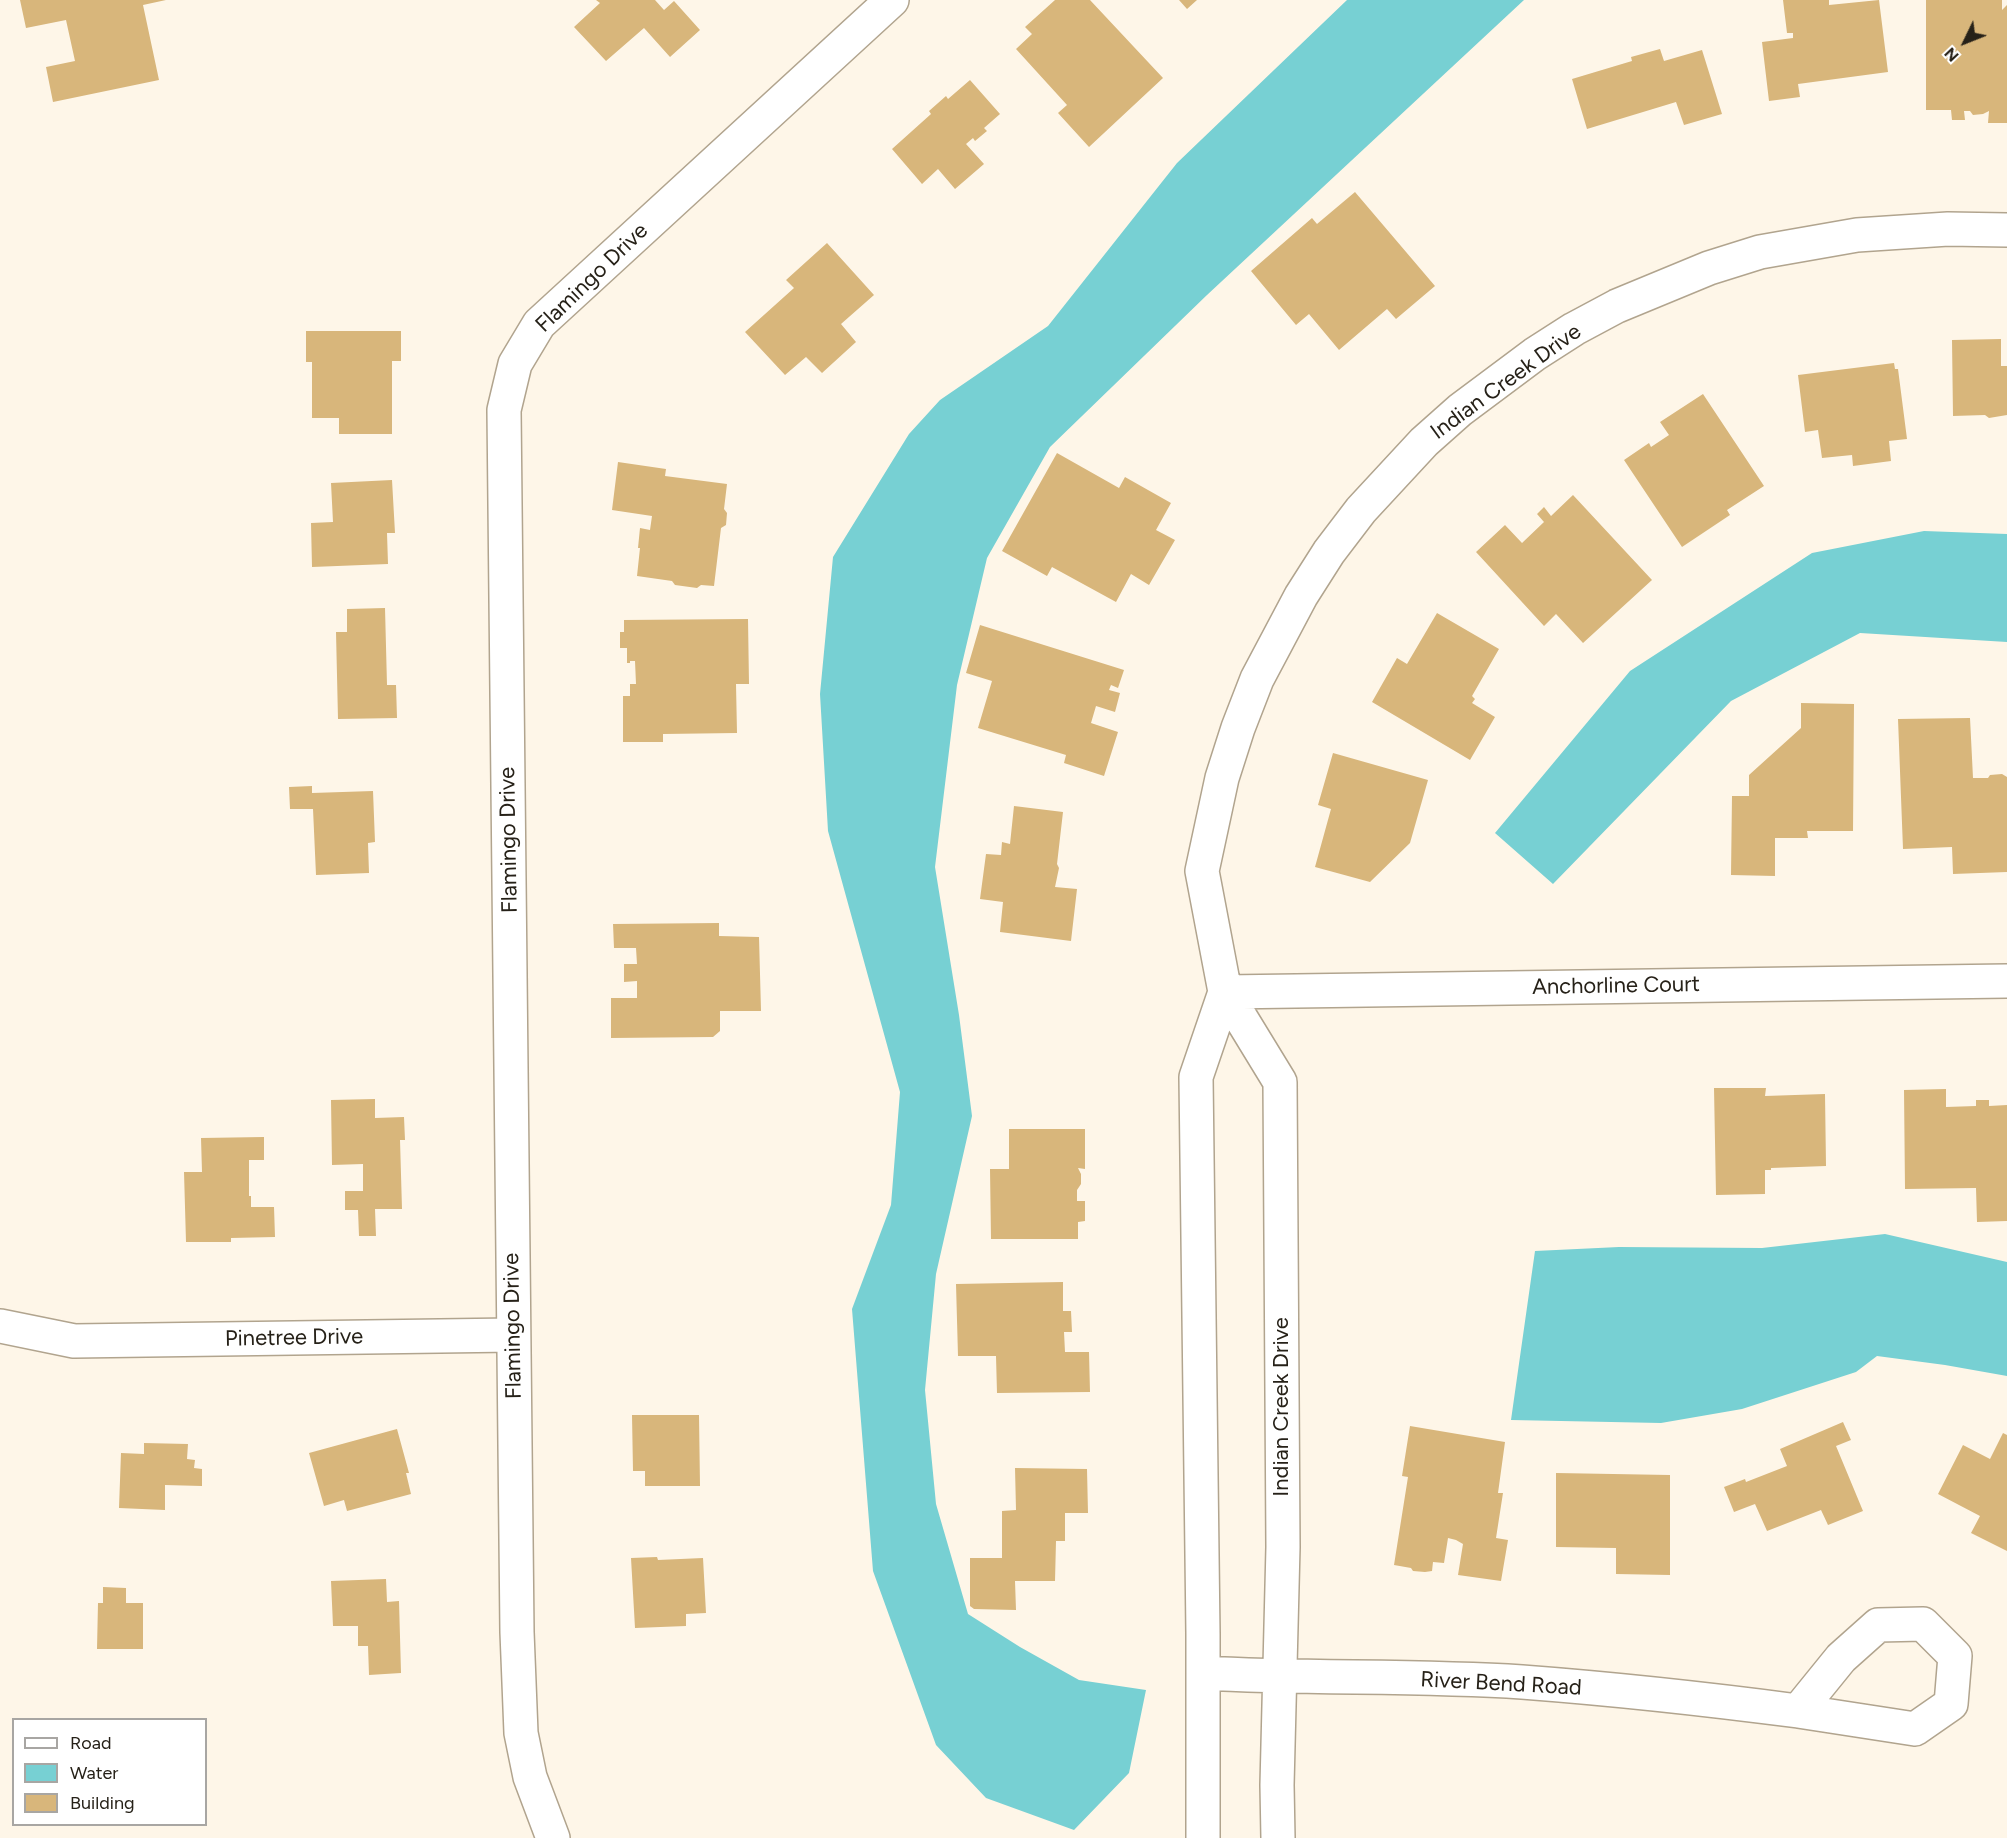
<!DOCTYPE html>
<style>
body{margin:0}
#map{position:relative;width:2007px;height:1838px;overflow:hidden;background:#fef6e8;font-family:Figtree,sans-serif}
canvas{display:block}
.legend{position:absolute;left:12px;top:1718px;width:195px;height:108px;box-sizing:border-box;background:#fff;border:2px solid #a8a6a3;margin:0;padding:8px 10px;list-style:none;font-size:18px;color:#262118}
.legend li{display:flex;align-items:center;gap:12px;height:30px}
.legend b{width:30px;border:2px solid #a8a6a3}
.north{position:absolute;left:1935px;top:12px;width:60px;height:60px;-webkit-text-stroke:4px #fff;paint-order:stroke;rotate:227deg;font-size:16px;font-weight:700;line-height:24px;text-align:center;color:#262118}
.north::after{content:'';display:block;margin:auto;width:21px;height:27px;background:#262118;clip-path:polygon(50% 0,100% 100%,50% 72%,0 100%)}
</style>
<div id="map">
<canvas width="2007" height="1838"></canvas>
<ul class="legend">
<li><b style="height:8px;background:#fff"></b>Road</li>
<li><b style="height:16px;background:#77d0d3"></b>Water</li>
<li><b style="height:16px;background:#d8b67b"></b>Building</li>
</ul>
<div class="north">N</div>
</div>
<script>
const ctx = document.querySelector('canvas').getContext('2d');
ctx.lineJoin = 'round';
function paint(path, color) { ctx.fillStyle = color; ctx.fill(path, 'evenodd'); }
function strokePath(path, color, width, dash) { ctx.strokeStyle = color; ctx.lineWidth = width; ctx.lineCap = dash ? 'butt' : 'round'; ctx.setLineDash(dash || []); ctx.stroke(path); }
function label(font, color, halo, rows, align = 'center') {
  ctx.font = font + ' Figtree,sans-serif'; ctx.lineWidth = 4.5; ctx.setLineDash([]); ctx.textBaseline = 'middle'; ctx.strokeStyle = halo; ctx.fillStyle = color; for (const [text, x, y, turn = 0] of rows) {
    ctx.save(); ctx.translate(x, y); ctx.rotate((+turn || 0) * Math.PI / 180); ctx.textAlign = isNaN(turn) ? turn : align; if (halo) ctx.strokeText(text, 0, 0); ctx.fillText(text, 0, 0); ctx.restore();
  }
}
const water = new Path2D(`
 M 1347,0 L 1524,0 L 1207,295 L 1050,447 L 987,558 L 957,685 L 935,867 L 959,1015 L 972,1116 L 936,1274 L 925,1390 L 936,1504 L 968,1614 L 1020,1647 L 1079,1680 L 1146,1690 L 1129,1773 L 1074,1830 L 986,1798 L 936,1745 L 873,1571 L 852,1309 L 891,1205 L 900,1092 L 828,831 L 820,694 L 833,557 L 909,434 L 940,400 L 1048,326 L 1177,163 Z
 M 1924,531 L 2007,534 L 2007,642 L 1860,633 L 1731,701 L 1553,884 L 1495,833 L 1630,671 L 1812,553 Z
 M 1885,1234 L 2007,1262 L 2007,1376 L 1945,1365 L 1877,1356 L 1856,1372 L 1742,1409 L 1661,1423 L 1511,1420 L 1535,1251 L 1619,1247 L 1762,1248 Z`);
const building = new Path2D(`
 M 20,0 L 166,0 L 143,5 L 159,80 L 53,102 L 46,67 L 75,61 L 66,20 L 26,28 Z
 M 596,0 L 655,0 L 664,10 L 674,1 L 700,30 L 670,57 L 644,28 L 606,61 L 574,27 L 600,3 Z
 M 1055,0 L 1090,0 L 1163,78 L 1089,147 L 1058,113 L 1067,105 L 1016,49 L 1032,34 L 1025,27 Z
 M 1179,0 L 1197,0 L 1187,9 Z
 M 1783,0 L 1829,0 L 1829,5 L 1879,0 L 1888,72 L 1798,84 L 1800,97 L 1769,101 L 1762,42 L 1793,38 L 1793,33 L 1787,33 Z
 M 1926,0 L 2002,0 L 2002,10 L 2007,5 L 2007,123 L 1988,123 L 1989,111 L 1983,114 L 1973,115 L 1970,111 L 1964,111 L 1965,120 L 1952,120 L 1951,110 L 1926,110 Z
 M 1660,49 L 1664,61 L 1702,50 L 1722,114 L 1684,125 L 1676,102 L 1587,129 L 1572,79 L 1632,61 L 1631,57 Z
 M 970,80 L 1000,114 L 984,128 L 987,131 L 975,141 L 973,138 L 966,144 L 984,164 L 955,189 L 938,169 L 922,184 L 892,149 L 931,114 L 929,111 L 946,96 L 948,99 Z
 M 1355,192 L 1435,286 L 1396,319 L 1387,309 L 1339,350 L 1309,314 L 1296,325 L 1251,271 L 1312,218 L 1317,224 Z
 M 827,243 L 874,295 L 841,324 L 856,342 L 822,373 L 806,357 L 785,375 L 745,332 L 794,288 L 786,280 Z
 M 306,331 L 401,331 L 401,361 L 392,361 L 392,434 L 339,434 L 339,418 L 312,418 L 312,362 L 306,362 Z
 M 2001,339 L 2001,366 L 2007,366 L 2007,415 L 1989,418 L 1985,415 L 1953,416 L 1952,340 Z
 M 1894,363 L 1895,369 L 1898,369 L 1907,439 L 1889,441 L 1891,461 L 1853,466 L 1852,455 L 1822,458 L 1818,430 L 1805,432 L 1798,375 Z
 M 1703,394 L 1764,486 L 1727,510 L 1730,515 L 1682,547 L 1624,460 L 1649,443 L 1651,447 L 1669,435 L 1660,422 Z
 M 1057,453 L 1119,488 L 1125,477 L 1171,503 L 1156,530 L 1175,540 L 1149,585 L 1131,574 L 1116,602 L 1052,567 L 1047,576 L 1002,551 Z
 M 618,462 L 666,469 L 665,476 L 727,484 L 724,509 L 727,513 L 726,525 L 721,528 L 714,586 L 701,585 L 697,588 L 675,585 L 672,581 L 637,576 L 640,548 L 638,548 L 640,528 L 650,530 L 652,516 L 612,510 Z
 M 392,480 L 395,533 L 387,533 L 388,564 L 312,567 L 311,523 L 333,522 L 331,483 Z
 M 1573,495 L 1652,580 L 1583,643 L 1556,614 L 1544,626 L 1476,552 L 1505,525 L 1522,543 L 1544,522 L 1537,514 L 1544,507 L 1551,516 Z
 M 385,608 L 387,685 L 396,685 L 397,718 L 338,719 L 336,632 L 347,632 L 347,609 Z
 M 1437,613 L 1499,649 L 1472,696 L 1475,699 L 1472,703 L 1495,717 L 1470,760 L 1372,702 L 1397,658 L 1407,664 Z
 M 748,619 L 749,684 L 736,684 L 737,733 L 663,734 L 663,742 L 623,742 L 623,696 L 630,696 L 630,684 L 636,684 L 635,661 L 630,661 L 630,663 L 627,663 L 627,648 L 620,648 L 620,632 L 624,632 L 624,620 Z
 M 980,625 L 1124,670 L 1118,688 L 1111,685 L 1109,690 L 1120,693 L 1115,712 L 1096,706 L 1091,723 L 1118,732 L 1104,776 L 1064,763 L 1066,755 L 978,728 L 992,681 L 966,673 Z
 M 1801,703 L 1854,704 L 1853,831 L 1807,831 L 1808,838 L 1775,838 L 1775,876 L 1731,875 L 1732,796 L 1749,796 L 1749,775 L 1801,728 Z
 M 1970,718 L 1973,778 L 1988,778 L 1990,775 L 2002,774 L 2007,777 L 2007,872 L 1953,874 L 1952,847 L 1903,849 L 1898,719 Z
 M 1333,753 L 1428,780 L 1410,843 L 1370,882 L 1315,867 L 1331,809 L 1318,805 Z
 M 312,786 L 312,793 L 373,791 L 375,842 L 368,843 L 369,873 L 316,875 L 313,809 L 290,809 L 289,787 Z
 M 1014,806 L 1063,812 L 1057,864 L 1059,868 L 1055,887 L 1077,889 L 1071,941 L 1000,932 L 1003,902 L 980,899 L 986,854 L 1001,855 L 1002,842 L 1010,844 Z
 M 719,923 L 719,936 L 759,937 L 761,1011 L 720,1011 L 720,1031 L 713,1037 L 611,1038 L 611,998 L 637,998 L 637,981 L 624,982 L 624,964 L 637,964 L 636,948 L 614,948 L 613,924 Z
 M 1714,1088 L 1766,1088 L 1765,1096 L 1825,1094 L 1826,1166 L 1771,1168 L 1771,1170 L 1765,1170 L 1765,1194 L 1716,1195 Z
 M 1946,1089 L 1946,1107 L 1976,1106 L 1976,1100 L 1989,1100 L 1989,1106 L 2007,1105 L 2007,1221 L 1977,1222 L 1976,1188 L 1905,1189 L 1904,1090 Z
 M 375,1099 L 375,1118 L 404,1117 L 405,1140 L 400,1140 L 402,1209 L 375,1209 L 376,1236 L 359,1236 L 358,1210 L 345,1210 L 345,1191 L 363,1191 L 363,1164 L 332,1165 L 331,1100 Z
 M 1009,1129 L 1085,1129 L 1085,1169 L 1078,1168 L 1081,1174 L 1081,1184 L 1077,1190 L 1077,1201 L 1085,1201 L 1085,1221 L 1078,1222 L 1078,1239 L 991,1239 L 990,1169 L 1009,1169 Z
 M 264,1137 L 264,1160 L 249,1160 L 249,1196 L 251,1196 L 251,1207 L 274,1207 L 275,1237 L 231,1238 L 231,1242 L 186,1242 L 184,1172 L 202,1172 L 201,1138 Z
 M 1063,1282 L 1063,1311 L 1071,1311 L 1072,1332 L 1064,1332 L 1065,1352 L 1089,1352 L 1090,1392 L 997,1393 L 996,1356 L 958,1356 L 956,1284 Z
 M 632,1415 L 699,1415 L 700,1486 L 645,1486 L 645,1471 L 633,1471 Z
 M 1843,1422 L 1851,1440 L 1836,1446 L 1863,1511 L 1828,1525 L 1821,1510 L 1767,1531 L 1755,1504 L 1734,1512 L 1724,1487 L 1745,1479 L 1746,1482 L 1787,1466 L 1780,1449 Z
 M 1410,1426 L 1505,1442 L 1498,1493 L 1503,1493 L 1496,1538 L 1508,1540 L 1501,1581 L 1458,1575 L 1463,1544 L 1456,1540 L 1448,1538 L 1444,1563 L 1433,1562 L 1432,1571 L 1425,1572 L 1413,1571 L 1411,1568 L 1394,1565 L 1408,1477 L 1402,1476 Z
 M 397,1429 L 409,1473 L 406,1473 L 411,1494 L 347,1511 L 344,1500 L 324,1506 L 309,1453 Z
 M 2003,1433 L 2007,1435 L 2007,1551 L 1971,1533 L 1980,1516 L 1938,1494 L 1963,1445 L 1990,1459 Z
 M 144,1443 L 188,1444 L 187,1459 L 195,1460 L 194,1468 L 202,1469 L 202,1486 L 165,1485 L 165,1510 L 119,1508 L 121,1453 L 144,1454 Z
 M 1015,1468 L 1087,1469 L 1088,1513 L 1065,1513 L 1065,1541 L 1056,1541 L 1055,1581 L 1015,1581 L 1016,1610 L 974,1609 L 970,1606 L 970,1558 L 1002,1558 L 1002,1511 L 1016,1510 Z
 M 1556,1473 L 1670,1475 L 1670,1575 L 1616,1574 L 1616,1548 L 1556,1547 Z
 M 657,1557 L 658,1560 L 703,1558 L 706,1613 L 686,1614 L 686,1626 L 635,1628 L 631,1558 Z
 M 386,1579 L 387,1602 L 399,1601 L 401,1673 L 369,1675 L 368,1646 L 358,1646 L 358,1626 L 333,1626 L 331,1581 Z
 M 103,1587 L 126,1588 L 126,1603 L 143,1603 L 143,1649 L 97,1649 L 98,1603 L 103,1603 Z`);
const minor = new Path2D(`
 M 1225,992 L 2007,981
 M 0,1326 L 74,1341 L 513,1335
 M 1923,1624 L 1955,1656 L 1951,1704 L 1915,1729 L 1798,1711 L 1841,1658 L 1878,1625 Z
 M 1203,1673 C 1309,1679 1416,1675 1522,1682 C 1614,1689 1706,1699 1798,1711
 M 553,1838 L 530,1777 L 521,1733 L 517,1632 L 504,410 L 515,364 L 539,324 L 892,0
 M 1203,1838 L 1203,1634 L 1196,1077 L 1225,992
 M 1278,1838 L 1277,1785 L 1283,1547 L 1280,1082 L 1225,992 L 1202,871 L 1222,778 L 1238,728 L 1257,679 L 1301,596 L 1329,552 L 1361,510 L 1424,442 L 1460,410 L 1535,354 L 1574,329 L 1617,306 L 1709,268 L 1760,252 L 1857,235 L 1948,229 L 2007,230`);
const streetNames = [
 ["Flamingo Drive",592,278,-44],
 ["Indian Creek Drive",1506,382,-36],
 ["Flamingo Drive",509,840,-91],
 ["Anchorline Court",1616,986,-1],
 ["Flamingo Drive",513,1326,-91],
 ["Pinetree Drive",294,1338,-1],
 ["Indian Creek Drive",1282,1407,-90],
 ["River Bend Road",1501,1684,3]
];
paint(water, '#77d0d3');
paint(building, '#d8b67b');
strokePath(minor, '#b1a48e', 36);
strokePath(minor, '#fff', 33);
label('22px', '#262118', '#fff', streetNames);
</script>
